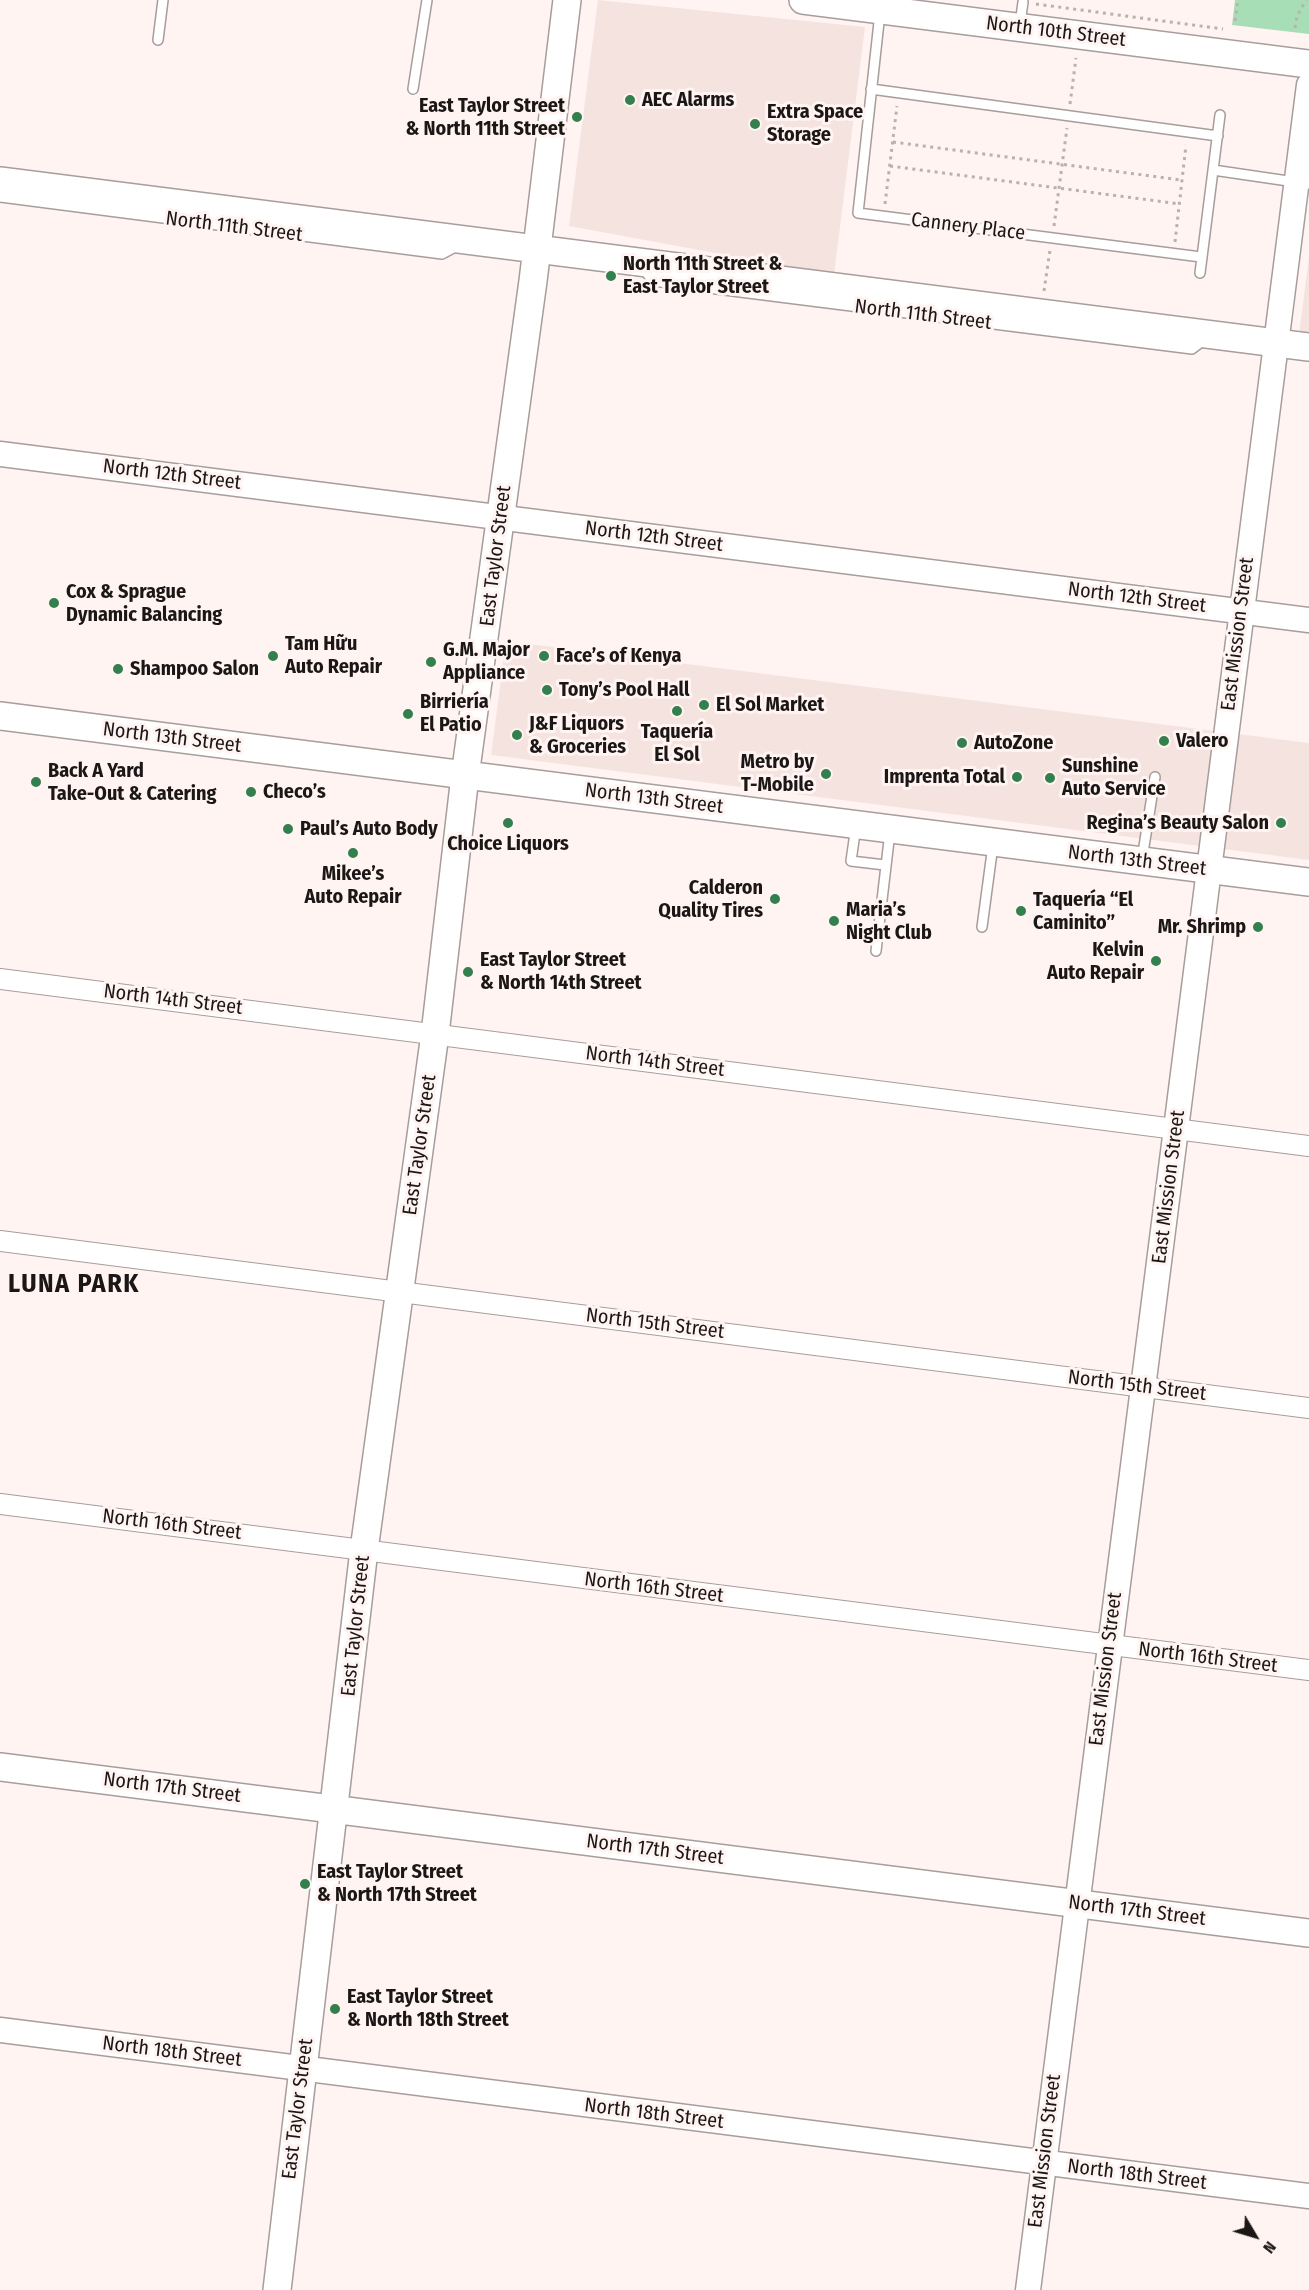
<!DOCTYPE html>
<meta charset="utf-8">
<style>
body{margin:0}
#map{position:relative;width:1309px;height:2290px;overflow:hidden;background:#fff4f2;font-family:"Fira Sans Condensed",sans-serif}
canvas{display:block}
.north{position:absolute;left:1225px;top:2206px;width:60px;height:60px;-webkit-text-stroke:4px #fff4f2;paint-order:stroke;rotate:128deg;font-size:16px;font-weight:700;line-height:24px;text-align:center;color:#1b1716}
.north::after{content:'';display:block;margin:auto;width:21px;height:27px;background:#1b1716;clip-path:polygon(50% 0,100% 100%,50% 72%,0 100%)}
</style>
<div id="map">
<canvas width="1309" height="2290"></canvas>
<div class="north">N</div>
</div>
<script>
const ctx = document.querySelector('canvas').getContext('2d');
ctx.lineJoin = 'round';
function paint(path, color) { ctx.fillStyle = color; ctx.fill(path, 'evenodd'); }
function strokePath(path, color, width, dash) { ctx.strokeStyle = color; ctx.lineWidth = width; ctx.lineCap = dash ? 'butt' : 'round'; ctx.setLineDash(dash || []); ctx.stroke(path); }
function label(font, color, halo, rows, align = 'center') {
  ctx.font = font + ' "Fira Sans Condensed",sans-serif'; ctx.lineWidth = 6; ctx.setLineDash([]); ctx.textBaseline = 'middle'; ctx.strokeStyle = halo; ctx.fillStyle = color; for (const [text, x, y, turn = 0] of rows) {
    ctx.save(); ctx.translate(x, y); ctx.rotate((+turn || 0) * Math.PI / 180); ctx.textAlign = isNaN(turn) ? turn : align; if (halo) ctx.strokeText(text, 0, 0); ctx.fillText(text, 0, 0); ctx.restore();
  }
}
const built = new Path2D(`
 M 598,0 L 865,27 L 834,275 L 569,226 Z
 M 1309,257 L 1309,336 L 1299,334 Z
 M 506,641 L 1309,743 L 1309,860 L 491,755 Z`);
const green = new Path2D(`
 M 1235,0 L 1309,0 L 1309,34 L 1232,25 Z`);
const path = new Path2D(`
 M 1036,4 L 1223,29
 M 1235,21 L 1238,0
 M 1295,28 L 1297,16 L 1306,0
 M 1070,104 L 1076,58
 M 893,142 L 1181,180
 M 890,166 L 1180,204
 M 885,204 L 897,106
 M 1054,226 L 1067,128
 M 1175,242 L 1186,145
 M 1044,291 L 1050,250`);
const service = new Path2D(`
 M 880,13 L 858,213 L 1201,257
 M 1020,24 L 1023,2
 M 158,40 L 163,0
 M 413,89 L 427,0
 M 871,89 L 1218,136
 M 1213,170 L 1309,184
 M 0,197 L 442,254 L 457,246
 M 643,268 L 653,281 L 1192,349 L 1204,340
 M 1200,273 L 1220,115
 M 856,826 L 851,861 L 885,865
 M 1142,859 L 1155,777
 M 982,927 L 993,845
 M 876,951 L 890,832`);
const minor = new Path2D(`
 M 0,979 L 1309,1146
 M 0,1241 L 1309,1408
 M 0,1504 L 1309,1670`);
const tertiary = new Path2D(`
 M 0,454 L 1309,620
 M 0,2030 L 1309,2196
 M 1028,2290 L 1309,85`);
const secondary = new Path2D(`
 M 803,0 L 1309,64
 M 0,181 L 1309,347
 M 0,716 L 1309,882
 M 0,1767 L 1309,1933
 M 277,2290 L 364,1550 L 435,1034 L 465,776 L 533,281 L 567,0`);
const markers = [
 [630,100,6,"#337f4e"],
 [577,117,6,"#337f4e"],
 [755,124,6,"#337f4e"],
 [611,276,6,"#337f4e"],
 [54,603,6,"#337f4e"],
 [273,656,6,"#337f4e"],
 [544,656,6,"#337f4e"],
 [431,662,6,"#337f4e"],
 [118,669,6,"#337f4e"],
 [547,690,6,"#337f4e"],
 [704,705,6,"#337f4e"],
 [677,711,6,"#337f4e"],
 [408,714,6,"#337f4e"],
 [517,735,6,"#337f4e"],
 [1164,741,6,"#337f4e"],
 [962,743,6,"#337f4e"],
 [826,774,6,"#337f4e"],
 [1017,777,6,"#337f4e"],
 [1050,778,6,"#337f4e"],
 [36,782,6,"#337f4e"],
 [251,792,6,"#337f4e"],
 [508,823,6,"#337f4e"],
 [1281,823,6,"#337f4e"],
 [288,829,6,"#337f4e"],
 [353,853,6,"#337f4e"],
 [775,899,6,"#337f4e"],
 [1021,911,6,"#337f4e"],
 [834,921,6,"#337f4e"],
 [1258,927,6,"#337f4e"],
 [1156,961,6,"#337f4e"],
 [468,972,6,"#337f4e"],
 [305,1884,6,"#337f4e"],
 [335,2009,6,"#337f4e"]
];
const streetNames = [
 ["North 10th Street",1056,32,7],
 ["North 11th Street",234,227,7],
 ["Cannery Place",968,227,7],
 ["North 11th Street",923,315,7],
 ["North 12th Street",172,475,7],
 ["North 12th Street",654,537,7],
 ["East Taylor Street",496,556,-83],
 ["North 12th Street",1137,598,7],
 ["East Mission Street",1238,634,-83],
 ["North 13th Street",172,738,7],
 ["North 13th Street",654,799,7],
 ["North 13th Street",1137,861,7],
 ["North 14th Street",173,1000,7],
 ["North 14th Street",655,1062,7],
 ["East Taylor Street",420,1145,-82],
 ["East Mission Street",1169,1187,-83],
 ["North 15th Street",655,1324,7],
 ["North 15th Street",1137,1386,7],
 ["North 16th Street",172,1525,7],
 ["North 16th Street",654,1588,7],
 ["East Taylor Street",356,1626,-84],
 ["North 16th Street",1208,1658,7],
 ["East Mission Street",1106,1669,-83],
 ["North 17th Street",172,1788,7],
 ["North 17th Street",655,1850,7],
 ["North 17th Street",1137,1911,7],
 ["North 18th Street",172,2052,7],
 ["East Taylor Street",298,2109,-83],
 ["North 18th Street",654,2114,7],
 ["East Mission Street",1045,2151,-83],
 ["North 18th Street",1137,2175,7]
];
const poiNames = [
 ["AEC Alarms",642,100],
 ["East Taylor Street",565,106,"right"],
 ["& North 11th Street",565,129,"right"],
 ["Extra Space",767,112],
 ["Storage",767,135],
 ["North 11th Street &",623,264],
 ["East Taylor Street",623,287],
 ["Cox & Sprague",66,592],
 ["Dynamic Balancing",66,615],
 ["Tam Hữu",285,644],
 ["Auto Repair",285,667],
 ["G.M. Major",443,650],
 ["Appliance",443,673],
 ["Face’s of Kenya",556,656],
 ["Shampoo Salon",130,669],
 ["Tony’s Pool Hall",559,690],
 ["Birriería",420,702],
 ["El Patio",420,725],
 ["El Sol Market",716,705],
 ["J&F Liquors",529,724],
 ["& Groceries",529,747],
 ["Taquería",677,732,"center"],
 ["El Sol",677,755,"center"],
 ["Valero",1176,741],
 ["AutoZone",974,743],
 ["Metro by",814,762,"right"],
 ["T-Mobile",814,785,"right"],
 ["Sunshine",1062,766],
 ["Auto Service",1062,789],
 ["Back A Yard",48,771],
 ["Take-Out & Catering",48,794],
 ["Imprenta Total",1005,777,"right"],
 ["Checo’s",263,792],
 ["Regina’s Beauty Salon",1269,823,"right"],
 ["Paul’s Auto Body",300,829],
 ["Choice Liquors",508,844,"center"],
 ["Mikee’s",353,874,"center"],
 ["Auto Repair",353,897,"center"],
 ["Calderon",763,888,"right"],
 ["Quality Tires",763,911,"right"],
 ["Taquería “El",1033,900],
 ["Caminito”",1033,923],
 ["Maria’s",846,910],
 ["Night Club",846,933],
 ["Mr. Shrimp",1246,927,"right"],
 ["Kelvin",1144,950,"right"],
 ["Auto Repair",1144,973,"right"],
 ["East Taylor Street",480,960],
 ["& North 14th Street",480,983],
 ["East Taylor Street",317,1872],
 ["& North 17th Street",317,1895],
 ["East Taylor Street",347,1997],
 ["& North 18th Street",347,2020]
];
const districtNames = [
 ["LUNA PARK",74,1285]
];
paint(built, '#f5e3df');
paint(green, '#a8deb6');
strokePath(service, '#a79d9b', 12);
strokePath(minor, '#a79d9b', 22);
strokePath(tertiary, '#a79d9b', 27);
strokePath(secondary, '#a79d9b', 30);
strokePath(path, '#b9b1af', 3, [3, 4.5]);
strokePath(service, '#fff', 9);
strokePath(minor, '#fff', 20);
strokePath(tertiary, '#fff', 24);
strokePath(secondary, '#fff', 27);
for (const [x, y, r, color] of markers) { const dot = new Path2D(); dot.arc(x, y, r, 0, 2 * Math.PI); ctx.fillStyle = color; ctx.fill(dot); strokePath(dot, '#fff4f2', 2); }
label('20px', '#1b1716', '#fff4f2', streetNames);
label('bold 20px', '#1b1716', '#fff4f2', poiNames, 'left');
ctx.letterSpacing = '1.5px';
label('bold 26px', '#1b1716', '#fff4f2', districtNames);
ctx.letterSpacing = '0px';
</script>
